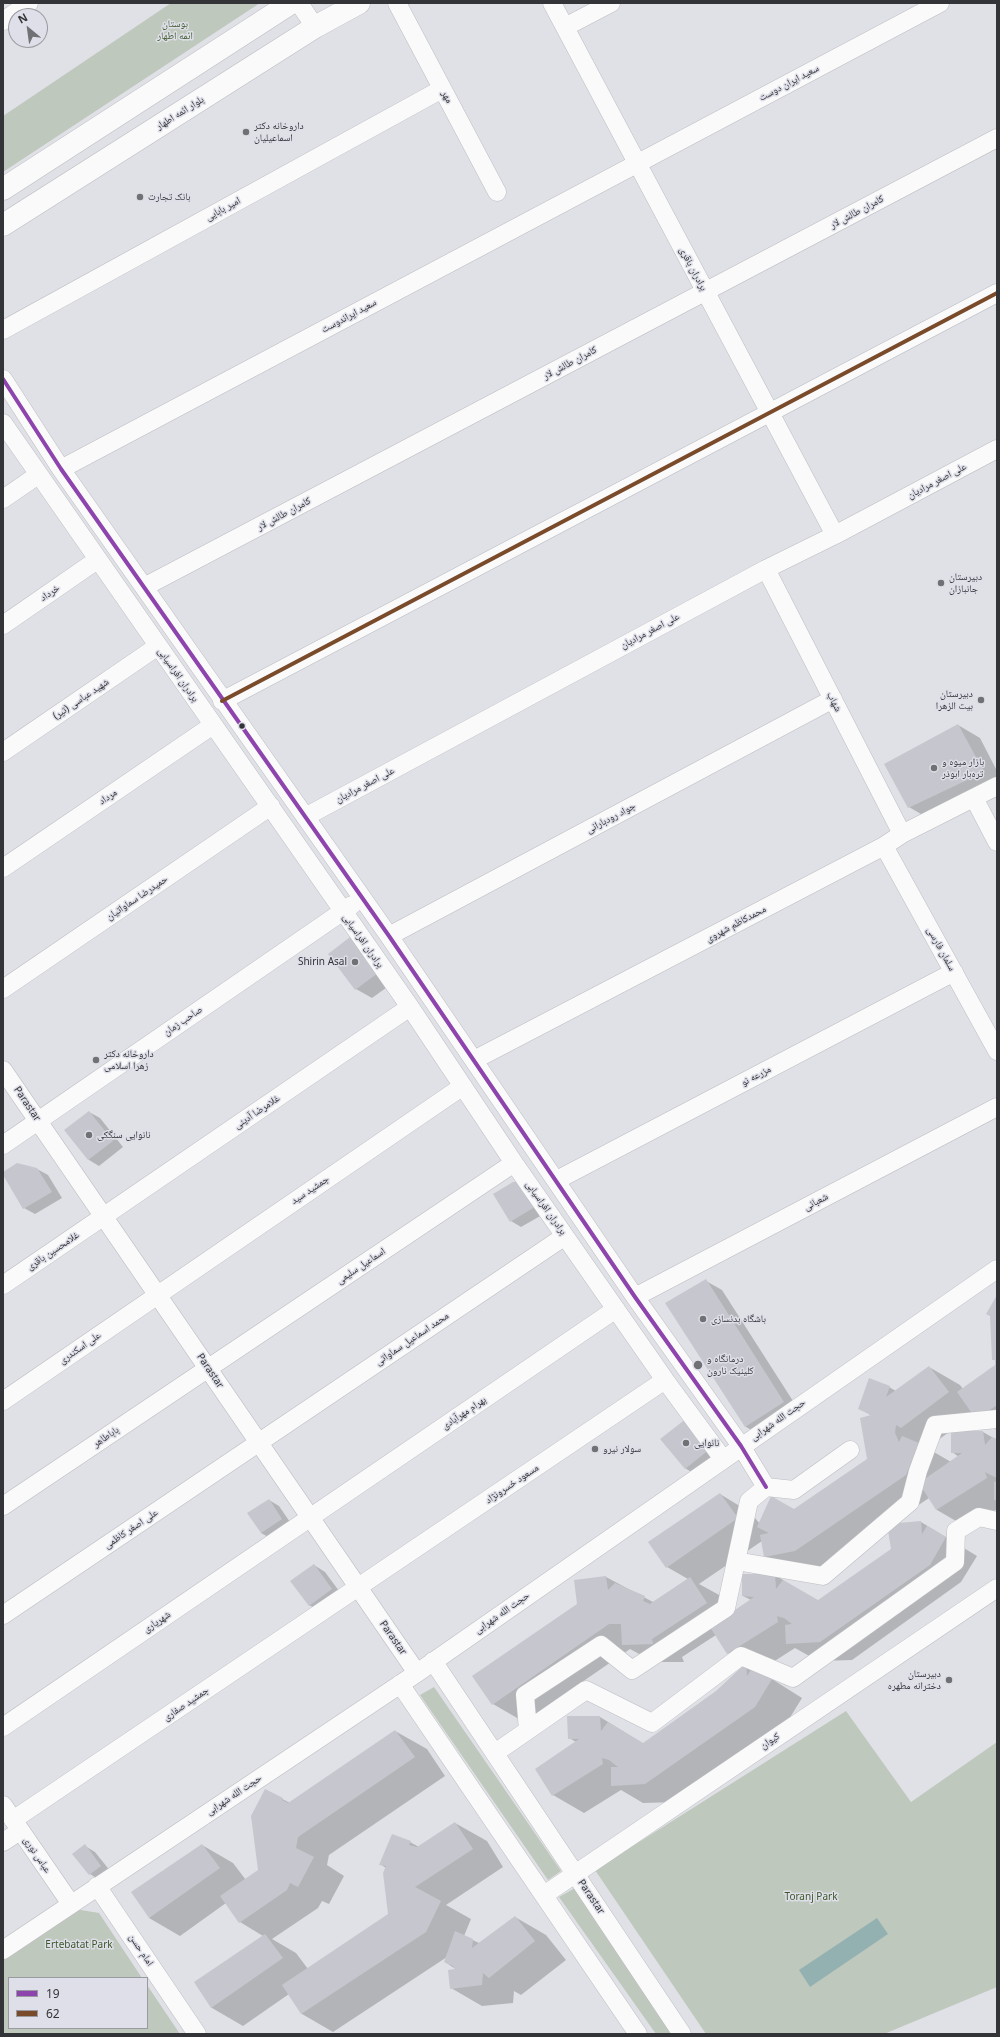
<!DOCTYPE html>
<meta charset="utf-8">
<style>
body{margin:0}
#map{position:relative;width:1000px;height:2037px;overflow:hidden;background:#e0e1e6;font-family:"Noto Sans",sans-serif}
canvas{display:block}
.frame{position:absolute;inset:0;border:4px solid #333437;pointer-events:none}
.legend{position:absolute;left:8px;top:1977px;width:140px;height:52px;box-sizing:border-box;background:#dedfe8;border:1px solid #9a9ba1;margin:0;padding:5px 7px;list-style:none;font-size:12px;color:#333437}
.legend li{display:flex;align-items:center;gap:8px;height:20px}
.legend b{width:20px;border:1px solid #9a9ba1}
.north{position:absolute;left:8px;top:8px;width:40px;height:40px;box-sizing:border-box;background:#dedfe8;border:1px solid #9a9ba1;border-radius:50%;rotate:331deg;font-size:11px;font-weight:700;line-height:16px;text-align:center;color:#333437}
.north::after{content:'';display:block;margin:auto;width:14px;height:18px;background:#707174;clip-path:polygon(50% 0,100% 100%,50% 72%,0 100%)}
</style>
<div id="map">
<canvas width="1000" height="2037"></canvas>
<div class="frame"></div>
<ul class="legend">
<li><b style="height:5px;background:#8e44ad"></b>19</li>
<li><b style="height:5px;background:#7a4b2a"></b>62</li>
</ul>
<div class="north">N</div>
</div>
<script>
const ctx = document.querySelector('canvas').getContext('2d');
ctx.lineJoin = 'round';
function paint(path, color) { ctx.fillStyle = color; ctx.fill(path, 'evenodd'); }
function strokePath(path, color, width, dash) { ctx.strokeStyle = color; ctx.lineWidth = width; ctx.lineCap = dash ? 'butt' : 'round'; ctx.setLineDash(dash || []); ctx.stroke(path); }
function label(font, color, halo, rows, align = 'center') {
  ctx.font = font + ' "Noto Sans","Noto Naskh Arabic",sans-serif'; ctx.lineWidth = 3; ctx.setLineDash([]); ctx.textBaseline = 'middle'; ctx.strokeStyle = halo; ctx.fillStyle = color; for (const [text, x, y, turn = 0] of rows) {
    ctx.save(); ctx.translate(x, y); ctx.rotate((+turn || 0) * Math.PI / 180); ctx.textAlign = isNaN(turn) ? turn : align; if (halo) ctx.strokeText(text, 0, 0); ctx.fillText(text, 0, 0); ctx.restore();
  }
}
const green = new Path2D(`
 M 171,3 L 260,3 L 3,172 L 3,116 Z
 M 434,1687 L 561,1871 L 548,1880 L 420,1695 Z
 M 846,1711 L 911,1802 L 997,1742 L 997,1987 L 884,2034 L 706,2034 L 595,1870 Z
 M 575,1888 L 673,2034 L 656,2034 L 559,1897 Z
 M 75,1909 L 99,1913 L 142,1978 L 9,1978 L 9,2028 L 147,2028 L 147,1985 L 180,2034 L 3,2034 L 3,1957 Z`);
const water = new Path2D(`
 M 877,1918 L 888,1934 L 810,1987 L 799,1970 Z`);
const shadow = new Path2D(`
 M 958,725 L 980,738 L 997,771 L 997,788 L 931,820 L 909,807 Z
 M 329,954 L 397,980 L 372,998 L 356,989 Z
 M 89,1112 L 100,1118 L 123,1147 L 99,1166 L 89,1160 L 66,1130 Z
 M 37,1169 L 48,1175 L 62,1198 L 35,1214 L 24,1208 Z
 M 524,1182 L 549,1211 L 521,1227 L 511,1221 Z
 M 706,1281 L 722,1290 L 800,1412 L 762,1436 L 746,1427 L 667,1304 Z
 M 997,1297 L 997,1430 L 977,1418 L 974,1414 L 927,1448 L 951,1462 L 959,1457 L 952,1452 L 983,1432 L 997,1440 L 997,1509 L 968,1528 L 937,1510 L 929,1498 L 890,1524 L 921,1522 L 977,1556 L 961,1582 L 852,1660 L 818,1661 L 795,1648 L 759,1671 L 802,1698 L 786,1724 L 677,1802 L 643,1803 L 621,1790 L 584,1813 L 553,1795 L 536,1769 L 576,1742 L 569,1738 L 600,1717 L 644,1744 L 717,1692 L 747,1664 L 728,1653 L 716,1635 L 682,1657 L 684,1662 L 654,1662 L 630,1649 L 524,1722 L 493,1704 L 579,1604 L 606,1577 L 653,1602 L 688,1579 L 667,1567 L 720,1494 L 751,1513 L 760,1524 L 794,1510 L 868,1459 L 872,1416 L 859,1408 L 889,1387 L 896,1391 L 929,1367 L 960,1385 L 963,1389 L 996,1366 L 996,1361 L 993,1359 ZM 888,1526 L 892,1550 L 818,1602 L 775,1575 L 743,1596 L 751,1600 L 732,1613 L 721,1596 L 699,1584 L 762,1541 L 765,1556 L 796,1574 L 826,1569 Z
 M 697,1425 L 721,1454 L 696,1475 L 685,1468 Z
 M 269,1500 L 279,1506 L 292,1525 L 272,1539 L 261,1533 Z
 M 314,1565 L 325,1572 L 342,1595 L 320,1611 L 309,1605 Z
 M 395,1731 L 427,1749 L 445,1776 L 329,1855 L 327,1865 L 344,1876 L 329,1904 L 322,1901 L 318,1908 L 272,1939 L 296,1953 L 308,1969 L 389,1915 L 386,1868 L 380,1864 L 410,1842 L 419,1847 L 455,1823 L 487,1841 L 503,1867 L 446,1905 L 471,1919 L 464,1936 L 479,1943 L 515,1917 L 546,1935 L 566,1960 L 521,1995 L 514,1991 L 513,2003 L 482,2006 L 451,1988 L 457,1970 L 445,1962 L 447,1957 L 333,2032 L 302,2014 L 289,1994 L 243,2026 L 212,2008 L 195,1983 L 263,1936 L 240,1922 L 226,1903 L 180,1936 L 149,1918 L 202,1845 L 233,1863 L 246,1880 L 260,1870 L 265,1790 L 290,1803 Z
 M 85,1846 L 95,1852 L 111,1872 L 100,1880 L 90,1874 Z`);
const building = new Path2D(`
 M 958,724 L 984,772 L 908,808 L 884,764 Z
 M 354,934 L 382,970 L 355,990 L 328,954 Z
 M 89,1111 L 113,1141 L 88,1160 L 64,1130 Z
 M 17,1163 L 37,1168 L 52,1192 L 23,1209 L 3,1175 L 3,1172 Z
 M 524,1181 L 538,1205 L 510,1222 L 493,1194 L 513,1182 Z
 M 706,1279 L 784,1402 L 745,1427 L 665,1303 Z
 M 997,1295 L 997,1405 L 976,1419 L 957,1392 L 995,1365 L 995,1360 L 992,1360 L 990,1316 L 986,1314 Z
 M 929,1366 L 949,1392 L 901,1428 L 896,1425 L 895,1433 L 899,1442 L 902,1436 L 919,1443 L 906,1475 L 795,1551 L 764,1557 L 760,1535 L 769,1533 L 757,1527 L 771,1496 L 794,1509 L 867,1459 L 860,1418 L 871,1415 L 858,1409 L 869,1378 L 890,1386 L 886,1397 Z
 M 687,1418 L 711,1448 L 685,1469 L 660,1439 Z
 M 951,1431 L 983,1431 L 985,1445 L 992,1437 L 997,1439 L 997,1478 L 985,1472 L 987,1478 L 936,1510 L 919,1483 L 962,1453 L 951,1453 Z
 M 997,1481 L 997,1500 L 994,1500 L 994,1482 Z
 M 720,1493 L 738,1518 L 666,1568 L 648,1542 Z
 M 269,1499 L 282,1519 L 261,1533 L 247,1513 Z
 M 921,1521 L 922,1534 L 927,1526 L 946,1537 L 930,1565 L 820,1642 L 786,1644 L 785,1625 L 792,1624 L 784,1618 L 777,1616 L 778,1622 L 727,1654 L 710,1627 L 754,1597 L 742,1596 L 742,1574 L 775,1574 L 776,1589 L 783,1580 L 818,1600 L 891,1549 L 887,1524 Z
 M 314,1564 L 332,1589 L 309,1606 L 290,1581 Z
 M 606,1576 L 608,1590 L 615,1583 L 645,1596 L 643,1601 L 650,1604 L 690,1577 L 707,1603 L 652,1639 L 653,1644 L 622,1645 L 621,1624 L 609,1624 L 492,1705 L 472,1676 L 577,1604 L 574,1580 Z
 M 746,1663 L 747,1676 L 752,1668 L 772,1679 L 755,1707 L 645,1784 L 611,1786 L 611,1767 L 618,1767 L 609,1760 L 602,1758 L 603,1764 L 552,1796 L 535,1769 L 579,1739 L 568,1739 L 567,1716 L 600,1716 L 601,1731 L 608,1722 L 643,1743 L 716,1691 Z
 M 395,1730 L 415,1757 L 298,1837 L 296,1848 L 314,1857 L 298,1887 L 290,1883 L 287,1890 L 239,1923 L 220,1896 L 258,1870 L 251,1816 L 265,1789 L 283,1798 L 282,1800 L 288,1803 Z
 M 455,1822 L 473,1849 L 415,1887 L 441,1901 L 426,1932 L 301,2014 L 282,1985 L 388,1914 L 383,1873 L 386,1866 L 379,1865 L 392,1834 L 411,1841 L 409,1845 L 417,1847 Z
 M 85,1844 L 101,1866 L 89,1875 L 72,1854 Z
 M 202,1844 L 220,1868 L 149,1918 L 131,1892 Z
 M 515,1916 L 535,1941 L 489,1978 L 483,1973 L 482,1985 L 450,1989 L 448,1970 L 455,1969 L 453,1966 L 444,1962 L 455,1931 L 473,1939 L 472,1948 Z
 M 265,1934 L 283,1958 L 211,2008 L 194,1982 Z`);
const minor = new Path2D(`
 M 299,3 L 315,27
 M 397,3 L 497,192
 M 552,3 L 835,535
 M 3,21 L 29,3
 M 565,27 L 611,3
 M 3,330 L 442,89
 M 3,379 L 61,469 L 389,936 L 635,1297 L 741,1446 L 766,1487
 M 3,423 L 410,1007 L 514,1163 L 665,1380 L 723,1459
 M 61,469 L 940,3
 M 3,499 L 38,475
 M 766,569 L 902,834
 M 144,587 L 997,138
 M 3,625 L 97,560
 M 222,701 L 997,293
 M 3,752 L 158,646
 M 974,798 L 997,842
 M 305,817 L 766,569 L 835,535 L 997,449
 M 884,846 L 997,1051
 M 3,868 L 213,725
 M 389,936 L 833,699
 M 3,989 L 271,806
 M 474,1060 L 884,846 L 902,834 L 997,786
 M 3,1070 L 417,1673
 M 3,1145 L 352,905
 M 557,1180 L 954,972
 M 3,1285 L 410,1007
 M 635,1297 L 997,1107
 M 3,1401 L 463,1086
 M 3,1506 L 514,1163
 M 736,1561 L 823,1576 L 910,1502 L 918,1471 L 935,1425 L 997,1419
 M 3,1615 L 565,1236
 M 433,1661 L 682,2034
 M 400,1684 L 638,2034
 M 3,1727 L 616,1309
 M 528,1730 L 525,1695 L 601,1645 L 632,1670 L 726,1608 L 749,1501 L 766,1487 L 794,1490 L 850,1450
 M 495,1753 L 586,1690 L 652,1723 L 741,1656 L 793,1678 L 955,1562 L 956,1531 L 979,1517 L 997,1521
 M 3,1805 L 71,1904
 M 13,1820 L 665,1380
 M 3,1842 L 20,1831
 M 97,1886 L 197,2034
 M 544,1895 L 997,1588
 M 3,1950 L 417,1673 L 997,1269`);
const major = new Path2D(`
 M 3,189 L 291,3
 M 3,225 L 315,27 L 359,3`);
const bus1 = new Path2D(`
 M 3,379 L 61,469 L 389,936 L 635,1297 L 741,1446 L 766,1487`);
const bus2 = new Path2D(`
 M 222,701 L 997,293`);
const markers = [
 [246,132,4,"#707174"],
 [140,197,4,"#707174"],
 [941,583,4,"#707174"],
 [981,700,4,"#707174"],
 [242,726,3.5,"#333437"],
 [934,768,4,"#707174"],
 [355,962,4,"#707174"],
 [96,1060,4,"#707174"],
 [89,1135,4,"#707174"],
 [703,1319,4,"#707174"],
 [698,1365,5,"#707174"],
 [686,1443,4,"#707174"],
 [595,1449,4,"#707174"],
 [949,1680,4,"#707174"]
];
const parkNames = [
 ["بوستان",175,24],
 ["ائمه اطهار",175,36],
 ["Toranj Park",811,1897],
 ["Ertebatat Park",79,1945]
];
const streetNames = [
 ["سعید ایران دوست",789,83,-28],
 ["مهر",447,97,62],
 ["بلوار ائمه اطهار",180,113,-32],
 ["امیر بابایی",223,209,-29],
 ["کامران طالش لار",857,212,-28],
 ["برادران باقری",693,269,62],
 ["سعید ایراندوست",349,316,-28],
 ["کامران طالش لار",570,363,-28],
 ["علی اصغر مرادیان",937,481,-28],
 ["کامران طالش لار",284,514,-28],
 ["خرداد",50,593,-34],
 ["علی اصغر مرادیان",650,631,-28],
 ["برادران افراسیابی",178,675,55],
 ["شهید عباسی (تیر)",81,699,-34],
 ["شهاب",834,702,63],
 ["علی اصغر مرادیان",365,785,-28],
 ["مرداد",108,797,-34],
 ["جواد رودبارانی",611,818,-28],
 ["حمیدرضا سماواتیان",137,898,-34],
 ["محمدکاظم شهروی",736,924,-28],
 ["برادران افراسیابی",363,941,55],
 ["سلمان فارسی",941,949,61],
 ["صاحب زمان",183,1021,-34],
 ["مزرعه نو",756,1076,-28],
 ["Parastar",27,1104,56],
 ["غلامرضا آدینی",257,1112,-34],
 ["جمشید سید",310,1190,-34],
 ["شعبانی",816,1202,-28],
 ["برادران افراسیابی",546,1208,55],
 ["غلامحسین باقری",53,1251,-34],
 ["اسماعیل سلیمی",361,1266,-34],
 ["محمد اسماعیل سماواتی",412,1339,-34],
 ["علی اسکندری",80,1348,-35],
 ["Parastar",210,1371,56],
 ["بهرام مهرآبادی",464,1413,-34],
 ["حجت الله شهرابی",778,1420,-35],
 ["باباطاهر",106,1437,-34],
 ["مسعود خسرونژاد",512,1484,-34],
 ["علی اصغر کاظمی",131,1529,-34],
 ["حجت الله شهرابی",502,1613,-35],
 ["شهریاری",157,1622,-34],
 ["Parastar",393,1638,55],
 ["جمشید صفاری",186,1704,-34],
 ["کیوان",770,1741,-34],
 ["حجت الله شهرابی",234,1795,-34],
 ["عباس نوری",37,1855,56],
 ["Parastar",591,1897,56],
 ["امام حسن",141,1950,56]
];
const poiNames = [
 ["داروخانه دکتر",254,126],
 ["اسماعیلیان",254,138],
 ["بانک تجارت",148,197],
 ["دبیرستان",949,577],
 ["جانبازان",949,589],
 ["دبیرستان",973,694,"right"],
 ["بیت الزهرا",973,706,"right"],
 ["بازار میوه و",942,762],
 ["تره‌بار ابوذر",942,774],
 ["Shirin Asal",347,962,"right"],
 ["داروخانه دکتر",104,1054],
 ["زهرا اسلامی",104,1066],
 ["نانوایی سنگکی",97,1135],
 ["باشگاه بدنسازی",711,1319],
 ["درمانگاه و",707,1359],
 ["کلینیک نارون",707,1371],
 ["نانوایی",694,1443],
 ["سولار نیرو",603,1449],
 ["دبیرستان",941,1674,"right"],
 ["دخترانه مطهره",941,1686,"right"]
];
paint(green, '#bfc8bd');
paint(water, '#94b1b2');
paint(shadow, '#0003');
paint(building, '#c6c6ce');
strokePath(minor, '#bcbdc1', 19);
strokePath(major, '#bcbdc1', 23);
strokePath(minor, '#fafafb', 18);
strokePath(major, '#fafafb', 22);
strokePath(bus1, '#8e44ad', 4);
strokePath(bus2, '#7a4b2a', 4);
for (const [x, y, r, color] of markers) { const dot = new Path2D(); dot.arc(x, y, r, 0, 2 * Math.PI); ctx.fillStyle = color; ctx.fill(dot); strokePath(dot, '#dedfe8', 1.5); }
label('10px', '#3d572b', '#dedfe8', parkNames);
label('10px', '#333437', '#dedfe8', streetNames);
label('10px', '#333437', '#dedfe8', poiNames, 'left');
</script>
